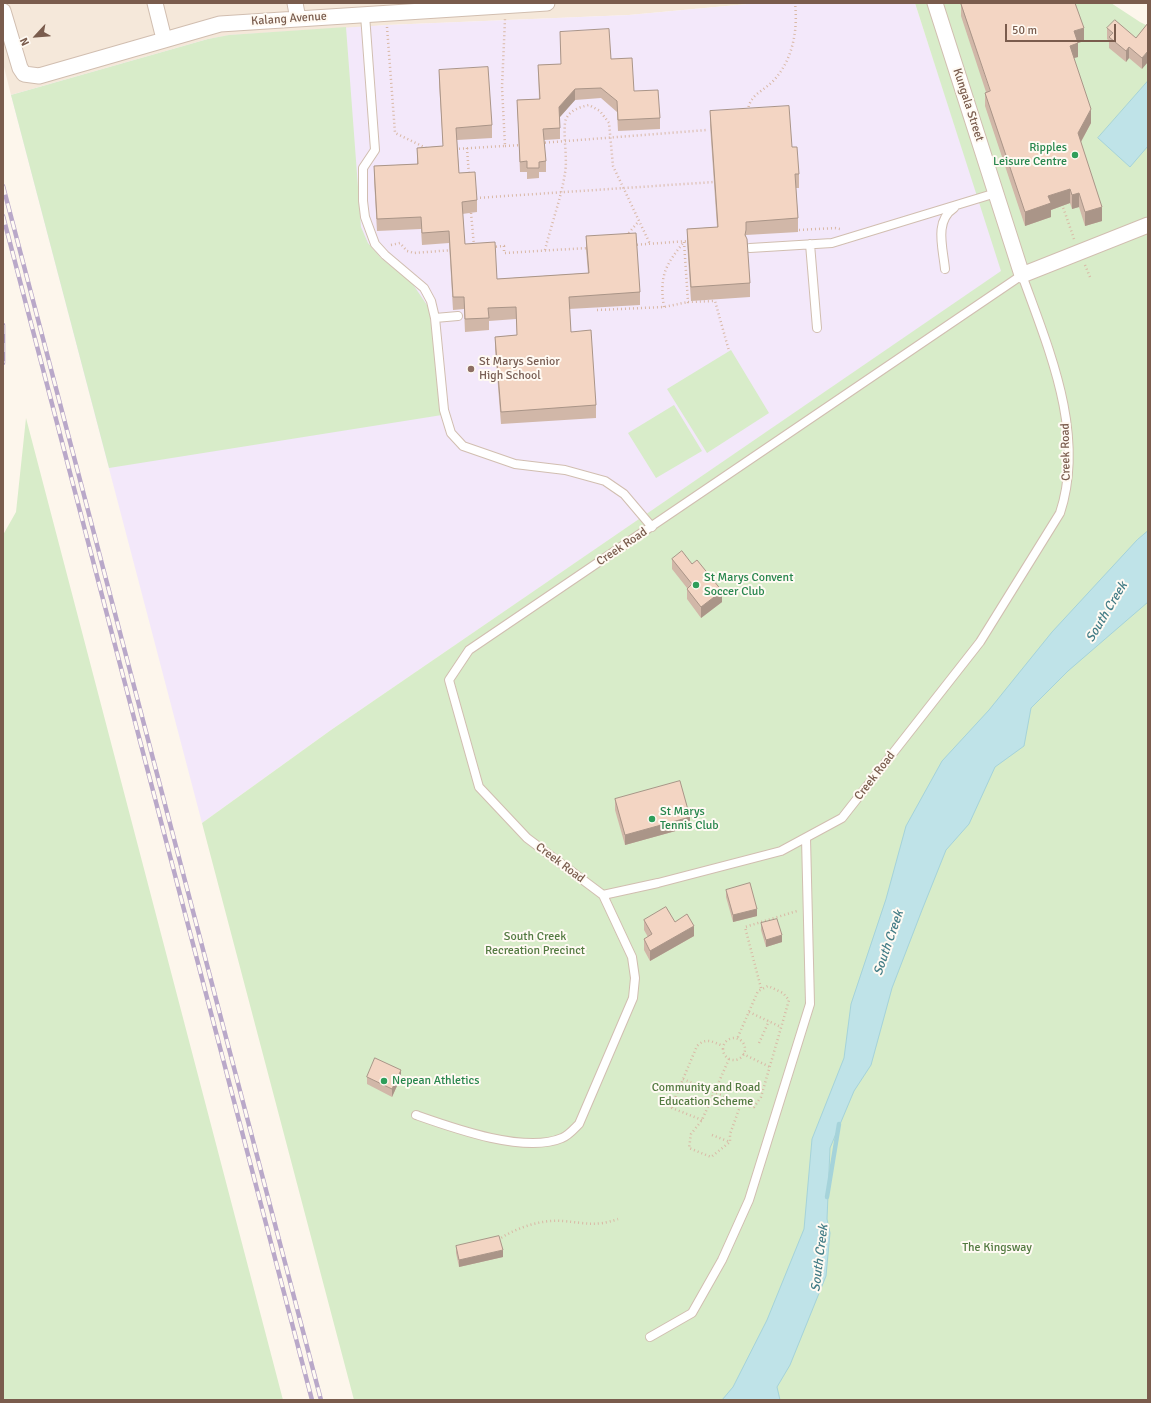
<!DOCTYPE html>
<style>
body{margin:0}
#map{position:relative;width:1151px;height:1403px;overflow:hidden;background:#fdf6ec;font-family:Signika,sans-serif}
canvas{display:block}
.frame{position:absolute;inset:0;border:4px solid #7a5c4d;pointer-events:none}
.north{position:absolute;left:16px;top:16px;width:40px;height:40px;-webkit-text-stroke:3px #fffaf3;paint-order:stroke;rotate:244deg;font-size:11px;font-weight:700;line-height:16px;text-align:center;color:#7a5c4d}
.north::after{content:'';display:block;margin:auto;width:14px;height:18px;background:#7a5c4d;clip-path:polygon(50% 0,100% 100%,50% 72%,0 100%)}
.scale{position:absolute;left:1005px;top:24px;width:111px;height:18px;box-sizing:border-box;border:2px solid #7a5c4d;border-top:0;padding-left:5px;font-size:12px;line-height:14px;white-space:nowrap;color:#7a5c4d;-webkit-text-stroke:3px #fffaf3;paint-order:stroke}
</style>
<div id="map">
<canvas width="1151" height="1403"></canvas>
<div class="frame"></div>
<div class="north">N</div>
<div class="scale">50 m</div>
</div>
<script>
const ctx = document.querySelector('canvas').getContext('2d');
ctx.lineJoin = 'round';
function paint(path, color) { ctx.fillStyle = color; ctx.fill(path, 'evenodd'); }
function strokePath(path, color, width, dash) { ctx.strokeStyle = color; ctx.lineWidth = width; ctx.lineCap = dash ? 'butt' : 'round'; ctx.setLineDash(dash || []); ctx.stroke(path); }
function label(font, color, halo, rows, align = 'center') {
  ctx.font = font + ' Signika,sans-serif'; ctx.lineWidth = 4; ctx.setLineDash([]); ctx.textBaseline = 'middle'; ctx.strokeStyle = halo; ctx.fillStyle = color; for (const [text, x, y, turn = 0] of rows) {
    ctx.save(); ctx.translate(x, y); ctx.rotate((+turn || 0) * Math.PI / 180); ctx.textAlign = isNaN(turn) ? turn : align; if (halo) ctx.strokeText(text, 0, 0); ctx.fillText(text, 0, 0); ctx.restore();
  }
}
const residential = new Path2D(`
 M 3,3 L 759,3 L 629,15 L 387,25 L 208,39 L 11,95 L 3,63 Z`);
const education = new Path2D(`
 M 759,3 L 915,3 L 1002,271 L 331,730 L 202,823 L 11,95 L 208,39 L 229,35 L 387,25 L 629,15 Z`);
const green = new Path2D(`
 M 915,3 L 1111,3 L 1140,22 L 1148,26 L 1148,1400 L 354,1400 L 202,823 L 331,730 L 1001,271 Z
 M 346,27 L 361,227 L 368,243 L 381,258 L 412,283 L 429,308 L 442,415 L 109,468 L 11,95 L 208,39 L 229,35 Z
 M 731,350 L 769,413 L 707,453 L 667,389 Z
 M 674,405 L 702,451 L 656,478 L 628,433 Z
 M 26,418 L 283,1400 L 3,1400 L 3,535 L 16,512 Z`);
const water = new Path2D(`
 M 1148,81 L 1148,146 L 1130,167 L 1098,138 Z
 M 1148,531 L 1148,602 L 1068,671 L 1031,708 L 1024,746 L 995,767 L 969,824 L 946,850 L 922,910 L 892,988 L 871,1065 L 854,1091 L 830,1148 L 827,1219 L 830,1233 L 826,1276 L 790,1365 L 777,1387 L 780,1400 L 722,1400 L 733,1387 L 767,1320 L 804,1229 L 812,1139 L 844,1058 L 851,1004 L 886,899 L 906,826 L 942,761 L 989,710 L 1052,632 L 1137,540 Z`);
const stream = new Path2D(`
 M 827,1197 L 839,1124`);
const path = new Path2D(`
 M 387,27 L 395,133 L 428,149
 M 748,111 C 749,94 765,91 775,79 C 793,58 798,30 795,3
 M 541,143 L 707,130
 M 505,146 L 520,145
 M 467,148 L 469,176
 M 455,149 L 505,146 L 502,87 L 505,19
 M 476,198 L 714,182
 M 1062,204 L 1074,239
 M 471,213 L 474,246
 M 799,230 L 835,228 L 840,229
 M 626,236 L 639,221
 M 684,242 L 688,302 L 715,301 L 729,351
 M 391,245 L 400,243 L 407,251 L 414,253 L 453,250
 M 633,245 L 688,241
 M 492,247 L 504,246 L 504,253 L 588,248
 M 545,250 C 551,225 561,199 565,173 C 568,159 562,129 566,119 C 570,110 580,107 589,105 L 600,111 L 609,123 L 613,166 L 650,244
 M 1085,265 L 1090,277
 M 664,307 C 659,277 665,265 684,242
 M 597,310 L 664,307 L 688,302
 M 761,988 L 745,927 L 797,911
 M 749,1012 L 781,1027
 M723 1049a11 11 0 1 1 22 0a11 11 0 1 1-22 0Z
 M 759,1043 L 769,1021
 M 743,1054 L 770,1067
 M 729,1059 L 702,1120 L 691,1134 L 689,1148 L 711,1157 L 730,1142 L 730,1134 L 741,1104
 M 683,1079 L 747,1106 L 754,1107 L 761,1097 L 789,1000 L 783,993 L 768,986 L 758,991 L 737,1039
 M 702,1120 L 672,1108 L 672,1105 L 697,1046 C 706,1037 713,1042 723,1046
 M 712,1135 L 730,1142
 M 498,1240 C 515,1228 542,1219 563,1221 C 587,1223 595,1227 618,1219`);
const service = new Path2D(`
 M 365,15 L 375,150 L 363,168 L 363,201 L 365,217 L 375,244 L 385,255 L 424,288 L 431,301 L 435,318 L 444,410 L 451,433 L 463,446 L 515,464 L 565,470 L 605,481 L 624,494 L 652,527
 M 810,244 L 817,328
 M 750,248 L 832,243 L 996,193
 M 945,269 C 943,248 934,221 954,208
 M 1022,275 C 1049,350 1086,434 1060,513 L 980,642 L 842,818 L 781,851 L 658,883 L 603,895 L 527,838 L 479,787 L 449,680 L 469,650 Z
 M 435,318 L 458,316
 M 416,1115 C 453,1128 525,1154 562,1138 C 568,1136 574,1129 579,1124 L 633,998 L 635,978 L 632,957 L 603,895
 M 650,1337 L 692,1313 L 722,1260 L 749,1200 L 810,1004 L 806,838`);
const minor = new Path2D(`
 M 155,3 L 164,39
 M 295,3 L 298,19
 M 935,3 L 1022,275 L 1148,225
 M 3,11 L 20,68 L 24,74 L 39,76 L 220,24 L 547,3`);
const rail = new Path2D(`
 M 3,186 L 321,1400
 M 3,216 L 312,1400
 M 3,325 L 3,363`);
const wall = new Path2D(`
 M 961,3 L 1084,41 L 1078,43 L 1078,57 L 1074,58 L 1091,123 L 1081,142 L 1102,221 L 1085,226 L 1079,207 L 1072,209 L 1070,203 L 1051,210 L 1051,217 L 1025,226 L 985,106 L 985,93 L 986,92 L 961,16 Z
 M 1148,23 L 1142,69 L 1129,58 L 1126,62 L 1109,48 L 1109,41 L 1107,39 L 1107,28 L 1136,38 Z
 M 560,32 L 611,59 L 634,91 L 660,118 L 660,129 L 618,131 L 617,112 L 601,98 L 575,100 L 560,117 L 560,139 L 544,140 L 546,161 L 546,172 L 539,172 L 539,178 L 527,179 L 527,172 L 520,172 L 517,100 L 539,99 L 538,65 L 561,64 Z
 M 439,70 L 492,125 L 492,138 L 457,140 L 459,173 L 477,200 L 477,212 L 462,214 L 465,244 L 497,279 L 588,273 L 586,249 L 586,236 L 640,292 L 640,305 L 569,309 L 571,332 L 596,405 L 596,418 L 501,424 L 495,349 L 495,337 L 517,335 L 516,319 L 489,321 L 489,330 L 465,332 L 464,309 L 453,310 L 449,243 L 422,245 L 421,229 L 377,231 L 374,179 L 374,166 L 417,164 L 417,148 L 443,146 L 439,82 Z
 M 710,111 L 792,147 L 799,174 L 799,188 L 796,188 L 798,218 L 798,232 L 746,235 L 750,283 L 750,297 L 691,301 L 687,242 L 687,229 L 717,227 L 710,125 Z
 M 672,559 L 692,564 L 722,602 L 701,618 L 687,599 L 687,588 L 672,569 Z
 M 615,799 L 690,827 L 625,845 L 615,810 Z
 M 726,890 L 757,916 L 733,922 L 726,897 Z
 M 644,920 L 675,922 L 694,936 L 650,961 L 644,950 L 644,939 L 648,937 L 644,930 Z
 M 761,923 L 782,942 L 766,947 L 761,930 Z
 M 367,1077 L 401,1077 L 392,1097 L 367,1084 Z
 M 456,1246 L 503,1257 L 459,1267 L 456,1253 Z`);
const shadedWall = new Path2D(`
 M 1084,28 L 1084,41 L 1078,43 L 1078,57 L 1070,59 L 1070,46 L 1074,31 Z
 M 1129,47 L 1129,58 L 1126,62 L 1126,51 Z
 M 1148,51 L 1148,62 L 1142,69 L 1142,58 Z
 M 575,89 L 575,100 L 559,118 L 559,107 Z
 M 1091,109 L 1091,123 L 1078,147 L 1078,133 Z
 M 1070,189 L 1070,203 L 1051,210 L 1051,217 L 1025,226 L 1025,212 L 1048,196 Z
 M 1079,193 L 1079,207 L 1072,209 L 1072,195 Z
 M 1102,207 L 1102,221 L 1085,226 L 1085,212 Z
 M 722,591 L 722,602 L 701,618 L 701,607 Z
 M 690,817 L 690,827 L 625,845 L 625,835 Z
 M 757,909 L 757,916 L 733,922 L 733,915 Z
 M 694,926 L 694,936 L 650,961 L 650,951 Z
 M 782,935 L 782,942 L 766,947 L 766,940 Z
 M 401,1070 L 401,1077 L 392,1097 L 392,1089 Z
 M 503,1250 L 503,1257 L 459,1267 L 459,1260 Z`);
const building = new Path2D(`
 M 961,3 L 1075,3 L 1084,28 L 1074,31 L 1078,43 L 1070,46 L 1091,109 L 1078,133 L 1102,207 L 1085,212 L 1079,193 L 1072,195 L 1070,189 L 1048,196 L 1051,203 L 1025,212 L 985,93 L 990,91 Z
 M 1115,20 L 1136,38 L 1148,23 L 1148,51 L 1142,58 L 1129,47 L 1126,51 L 1109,37 L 1113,33 L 1107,28 Z
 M 609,29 L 611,59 L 632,58 L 634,91 L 658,90 L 660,118 L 618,120 L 617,101 L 601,88 L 575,89 L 559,107 L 560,128 L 543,129 L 546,161 L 539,162 L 539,168 L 527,168 L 527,161 L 520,162 L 517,100 L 540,99 L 538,65 L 561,64 L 560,32 Z
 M 488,67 L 492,125 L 456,128 L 459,173 L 475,172 L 477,200 L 462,202 L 465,244 L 495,242 L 497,279 L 589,273 L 586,236 L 636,233 L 640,292 L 569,297 L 571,332 L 591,330 L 596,405 L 501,412 L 495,337 L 517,335 L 516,307 L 488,308 L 489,318 L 465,319 L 464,297 L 453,297 L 449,231 L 422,233 L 421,217 L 377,219 L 374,166 L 418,164 L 417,148 L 443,146 L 439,70 Z
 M 789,106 L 792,147 L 797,147 L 799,174 L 795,174 L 798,218 L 746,222 L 746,230 L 745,235 L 747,239 L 750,283 L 691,287 L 687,229 L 718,227 L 710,111 Z
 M 682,551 L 692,564 L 697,560 L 722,591 L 701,607 L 687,589 L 692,584 L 672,559 Z
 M 680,781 L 690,817 L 625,835 L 615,799 Z
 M 750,883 L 757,909 L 733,915 L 726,890 Z
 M 666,907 L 675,922 L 687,914 L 694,926 L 650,951 L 644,939 L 652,934 L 644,920 Z
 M 777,919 L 782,935 L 766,940 L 761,923 Z
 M 375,1058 L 401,1070 L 392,1089 L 367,1077 Z
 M 499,1236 L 503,1250 L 459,1260 L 456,1246 Z`);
const markers = [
 [1075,155,4,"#2e9e5b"],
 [471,369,4,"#8d6e63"],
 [696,585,4,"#2e9e5b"],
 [652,819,4,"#2e9e5b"],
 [384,1081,4,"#2e9e5b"]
];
const streetNames = [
 ["Kalang Avenue",289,19,-4],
 ["Kungala Street",968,105,72],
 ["Creek Road",1066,452,-91],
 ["Creek Road",622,547,-34],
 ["Creek Road",875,776,-52],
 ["Creek Road",560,863,37]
];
const leisureNames = [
 ["Ripples",1067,148,"right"],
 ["Leisure Centre",1067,162,"right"],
 ["St Marys Convent",704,578],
 ["Soccer Club",704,592],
 ["St Marys",660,812],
 ["Tennis Club",660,826],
 ["Nepean Athletics",392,1081]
];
const educationNames = [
 ["St Marys Senior",479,362],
 ["High School",479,376]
];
const parkNames = [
 ["South Creek",535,937],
 ["Recreation Precinct",535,951],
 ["Community and Road",706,1088],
 ["Education Scheme",706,1102],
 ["The Kingsway",997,1248]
];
const waterNames = [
 ["South Creek",1107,612,-59],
 ["South Creek",889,943,-71],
 ["South Creek",820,1258,-83]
];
paint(residential, '#f5e8da');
paint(education, '#f3e8fa');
paint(green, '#d8ecc9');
paint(water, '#bfe3e8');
strokePath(water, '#a5d3da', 1);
strokePath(stream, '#a5d3da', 4.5);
strokePath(service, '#d1beb0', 10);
strokePath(minor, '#d1beb0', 17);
strokePath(path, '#d9b8a5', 2.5, [1, 3]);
strokePath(service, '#fff', 8);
strokePath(minor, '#fff', 15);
strokePath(rail, '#b9a8c9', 4.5);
strokePath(rail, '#fffaf3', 3, [9]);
paint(wall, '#d1b7a8');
paint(shadedWall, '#aa9588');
paint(building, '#f3d5c3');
strokePath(building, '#aa9588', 1);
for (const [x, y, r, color] of markers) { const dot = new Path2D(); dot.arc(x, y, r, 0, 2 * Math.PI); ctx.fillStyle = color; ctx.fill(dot); strokePath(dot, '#fffaf3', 1.5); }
label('12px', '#7a5c4d', '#fffaf3', streetNames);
label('12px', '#27864d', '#fffaf3', leisureNames, 'left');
label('12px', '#785e54', '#fffaf3', educationNames, 'left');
label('12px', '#537a41', '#fffaf3', parkNames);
label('italic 13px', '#437c86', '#fffaf3', waterNames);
</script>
